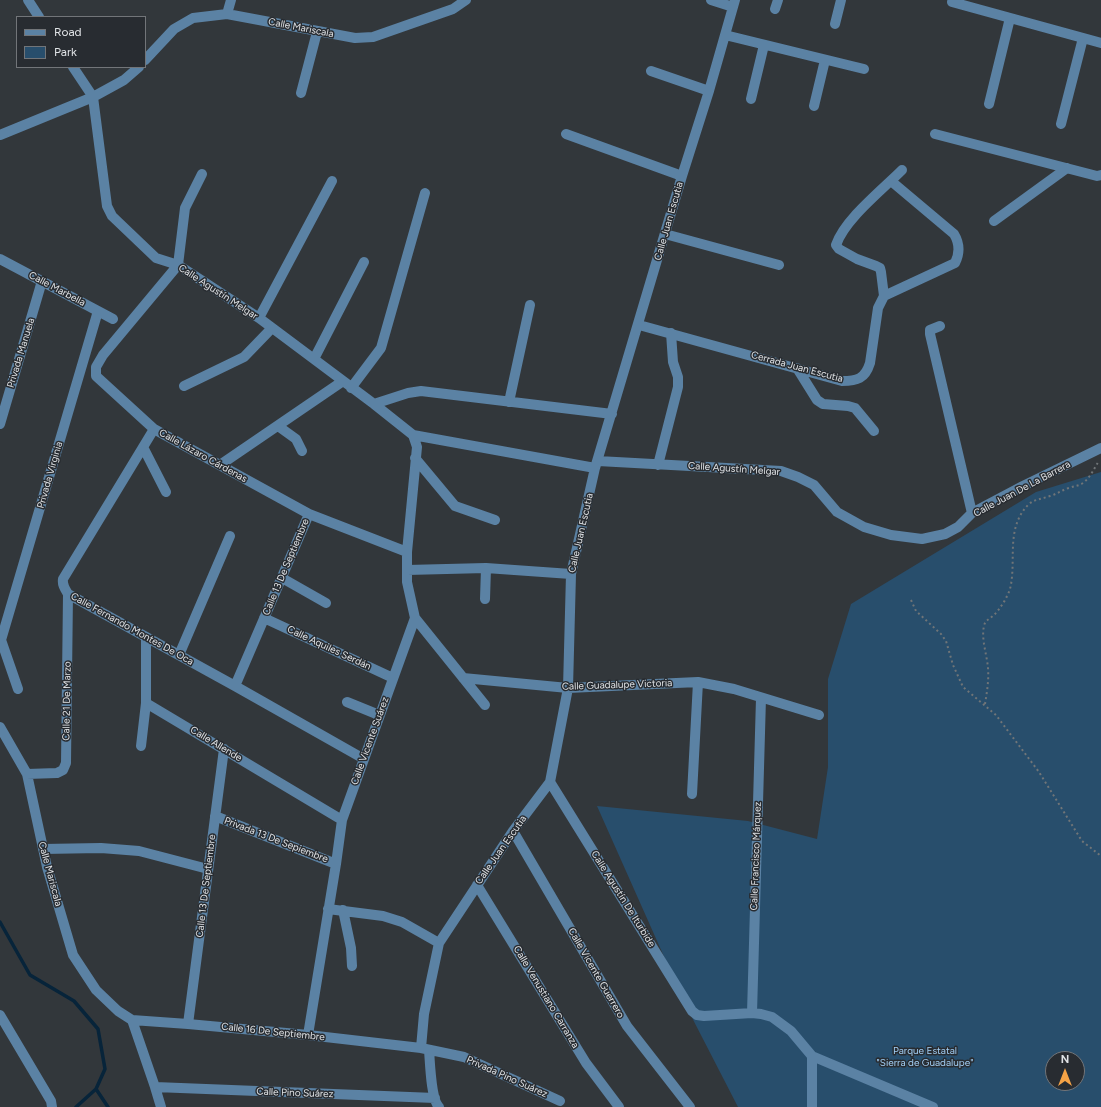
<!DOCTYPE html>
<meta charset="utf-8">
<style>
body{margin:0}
#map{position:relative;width:1101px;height:1107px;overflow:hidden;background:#32373b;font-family:Figtree,sans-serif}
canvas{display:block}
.legend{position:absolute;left:16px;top:16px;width:130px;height:52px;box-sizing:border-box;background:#282c31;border:1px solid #727579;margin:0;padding:5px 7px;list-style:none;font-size:12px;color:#e0e3e6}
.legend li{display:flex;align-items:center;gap:8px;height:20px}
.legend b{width:20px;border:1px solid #727579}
.north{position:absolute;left:1045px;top:1051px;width:40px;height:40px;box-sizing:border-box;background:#282c31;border:1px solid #727579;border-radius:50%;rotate:0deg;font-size:11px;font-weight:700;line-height:16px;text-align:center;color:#e0e3e6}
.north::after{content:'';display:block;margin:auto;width:14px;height:18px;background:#f5a346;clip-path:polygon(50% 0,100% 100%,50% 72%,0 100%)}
</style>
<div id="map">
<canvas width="1101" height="1107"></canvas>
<ul class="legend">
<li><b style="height:5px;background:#5b82a4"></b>Road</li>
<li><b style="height:11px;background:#284e6c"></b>Park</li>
</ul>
<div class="north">N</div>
</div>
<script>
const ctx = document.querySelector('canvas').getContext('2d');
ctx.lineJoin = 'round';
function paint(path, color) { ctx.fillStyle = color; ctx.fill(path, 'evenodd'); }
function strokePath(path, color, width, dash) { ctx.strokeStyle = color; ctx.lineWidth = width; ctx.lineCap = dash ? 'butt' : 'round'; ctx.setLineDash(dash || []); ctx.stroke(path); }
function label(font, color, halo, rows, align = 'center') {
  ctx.font = font + ' Figtree,sans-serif'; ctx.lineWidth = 3; ctx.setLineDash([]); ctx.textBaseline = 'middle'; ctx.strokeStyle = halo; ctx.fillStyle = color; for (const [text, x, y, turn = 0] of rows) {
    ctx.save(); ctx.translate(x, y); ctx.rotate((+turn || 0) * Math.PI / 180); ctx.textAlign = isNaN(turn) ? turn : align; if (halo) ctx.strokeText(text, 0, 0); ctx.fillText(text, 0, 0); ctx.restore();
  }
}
const green = new Path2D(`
 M 1101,472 L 1101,1107 L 738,1107 L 686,1006 L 597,806 L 748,821 L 817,839 L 828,767 L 828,679 L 851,604 L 1036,492 ZM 1053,1059 L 1077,1059 L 1077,1083 L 1053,1083 Z`);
const stream = new Path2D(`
 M 0,922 L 30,975 L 74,1001 L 98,1029 L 105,1069 L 96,1089 L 76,1107
 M 96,1089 L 108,1107`);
const path = new Path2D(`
 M 911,600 L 916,611 L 941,634 L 946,641 L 953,665 L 963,687 L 996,715 L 1039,772 L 1082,841 L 1101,856
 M 985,704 C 987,692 989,680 988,668 C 987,655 981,639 984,626 C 985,620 990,619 994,615 C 1000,609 1007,598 1010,589 C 1017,561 1005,529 1028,505 C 1034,499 1042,499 1050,496 C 1057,494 1062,490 1069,488 C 1074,486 1079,486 1083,483 C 1091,477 1094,468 1099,461`);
const minor = new Path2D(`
 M 28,0 L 39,17
 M 711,0 L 733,7
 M 952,2 L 1101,43
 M 775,9 L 778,0
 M 227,14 L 231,0
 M 835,24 L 841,0
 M 725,35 L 864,69
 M 145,60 L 174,29 L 193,18 L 227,14 L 355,38 L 373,37 L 453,9 L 466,0
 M 73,67 L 93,97 L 107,206 L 112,216 L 156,258 L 178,265 L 259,318 L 374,404 L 413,435 L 417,447 L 407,552 L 407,582 L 415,618 L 342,820 L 336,864 L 308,1035
 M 651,71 L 709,91
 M 301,93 L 317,32
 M 751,99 L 764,45
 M 989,104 L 1010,18
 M 814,106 L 825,60
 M 1061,124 L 1083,38
 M 566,134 L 682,176
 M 935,134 L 1097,176 L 1101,175
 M 0,135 L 93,97 L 124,80 L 139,67
 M 994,221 L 1067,168
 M 665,234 L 779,265
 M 0,259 L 113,319
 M 178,265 L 103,355 L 96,367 L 96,376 L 154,429 L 309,514 L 407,552
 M 178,265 L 185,208 L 202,174
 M 884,296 L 955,263 C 960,253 960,244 954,234 L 891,181
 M 259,318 L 332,181
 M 639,325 L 842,381 C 857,381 865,379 870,363 L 878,308 L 884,296 L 881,272 L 880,268 L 876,266 L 857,259 L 839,249 L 836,245 C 845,219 882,190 902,170
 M 940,326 L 930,330 L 930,334 L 972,513
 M 314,359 L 364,262
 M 797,368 L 817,400 L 823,404 L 848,406 L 855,408 L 874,431
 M 184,386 L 244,357 L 272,328
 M 351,388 L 381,348 L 425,193
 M 509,402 L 530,305
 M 374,404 L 408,393 L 421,391 L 612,414
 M 0,424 L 42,281
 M 278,426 L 296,439 L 302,451
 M 154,429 L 63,579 C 62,585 65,589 68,594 L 235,686 L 364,759
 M 413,435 L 595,468
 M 143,447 L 166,492
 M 415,458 L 455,506 L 495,520
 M 598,461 L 781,471 L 798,477 L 814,485 L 837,512 L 864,527 L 891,535 L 922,539 L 945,534 L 958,527 L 972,513 L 1023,486 L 1101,448
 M 220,465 L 343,381
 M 658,465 L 678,387 L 678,377 L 673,362 L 671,333
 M 407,570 L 486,568 L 571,574
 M 282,578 L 326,603
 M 485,599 L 486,568
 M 264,618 L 393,678
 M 415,618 L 485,705
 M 179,655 L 230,536
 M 463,678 L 568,688 L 698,682 L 734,689 L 819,715
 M 235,686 L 309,514
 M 18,689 L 1,640 L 98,311
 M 347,702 L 379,715
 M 146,703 L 342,820
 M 0,727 L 27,774 L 47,867 L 73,955 L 96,990 L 118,1011 L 132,1020 L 188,1024 L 308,1035 L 421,1048 L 464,1057 L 560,1101
 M 141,746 L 146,703 L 146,637
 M 27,774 L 57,773 L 63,770 L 66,763 L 68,594
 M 550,782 L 692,1011 L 697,1015 L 704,1016 L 752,1013 L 761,1014 L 772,1017 L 791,1031 L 812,1056 L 933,1107
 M 692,794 L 698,682
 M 215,816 L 336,864
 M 513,831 L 627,1026 L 690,1107
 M 43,849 L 101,848 L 139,851 L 208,869
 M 477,885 L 586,1063 L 619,1107
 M 328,909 L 383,916 L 402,922 L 439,943
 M 343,910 L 351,948 L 352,966
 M 752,1013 L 761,698
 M 0,1015 L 51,1101 L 52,1107
 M 132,1020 L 155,1087 L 161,1107
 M 188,1024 L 224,749
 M 421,1048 L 424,1014 L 439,943 L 513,831 L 550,782 L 568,688 L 571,574 L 595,468 L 682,176 L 709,91 L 735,0
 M 429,1050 C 430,1062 431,1100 439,1107
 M 812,1056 L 812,1107
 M 155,1087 L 435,1098`);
const streetNames = [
 ["Calle Mariscala",301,28,11],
 ["Calle Juan Escutia",669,221,-74],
 ["Calle Marbella",57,289,28],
 ["Calle Agustín Melgar",218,292,33],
 ["Privada Manuela",21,353,-73],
 ["Cerrada Juan Escutia",797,367,15],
 ["Calle Lázaro Cárdenas",203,456,29],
 ["Calle Agustín Melgar",734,469,4],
 ["Privada Virginia",50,475,-74],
 ["Calle Juan De La Barrera",1022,489,-28],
 ["Calle Juan Escutia",581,533,-77],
 ["Calle 13 De Septiembre",286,567,-67],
 ["Calle Fernando Montes De Oca",132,629,29],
 ["Calle Aquiles Serdán",329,648,25],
 ["Calle Guadalupe Victoria",617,685,-2],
 ["Calle 21 De Marzo",67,701,-89],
 ["Calle Vicente Suárez",370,741,-70],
 ["Calle Allende",216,744,31],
 ["Privada 13 De Sepiembre",276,840,21],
 ["Calle Juan Escutia",501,850,-55],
 ["Calle Francisco Márquez",756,856,-88],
 ["Calle Mariscala",50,874,75],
 ["Calle 13 De Septiembre",206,886,-83],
 ["Calle Agustín De Iturbide",623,899,58],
 ["Calle Vicente Guerrero",596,973,60],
 ["Calle Venustiano Carranza",546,997,59],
 ["Calle 16 De Septiembre",273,1032,6],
 ["Privada Pino Suárez",507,1077,24],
 ["Calle Pino Suárez",295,1093,2]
];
const parkNames = [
 ["Parque Estatal",925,1051],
 ["\"Sierra de Guadalupe\"",925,1063]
];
paint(green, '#284e6c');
strokePath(stream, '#07243a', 3.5);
strokePath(path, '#707578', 2, [2, 3]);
strokePath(minor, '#5b82a4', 10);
label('10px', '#e0e3e6', '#282c31', streetNames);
label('10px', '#a3d0f7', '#282c31', parkNames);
</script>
